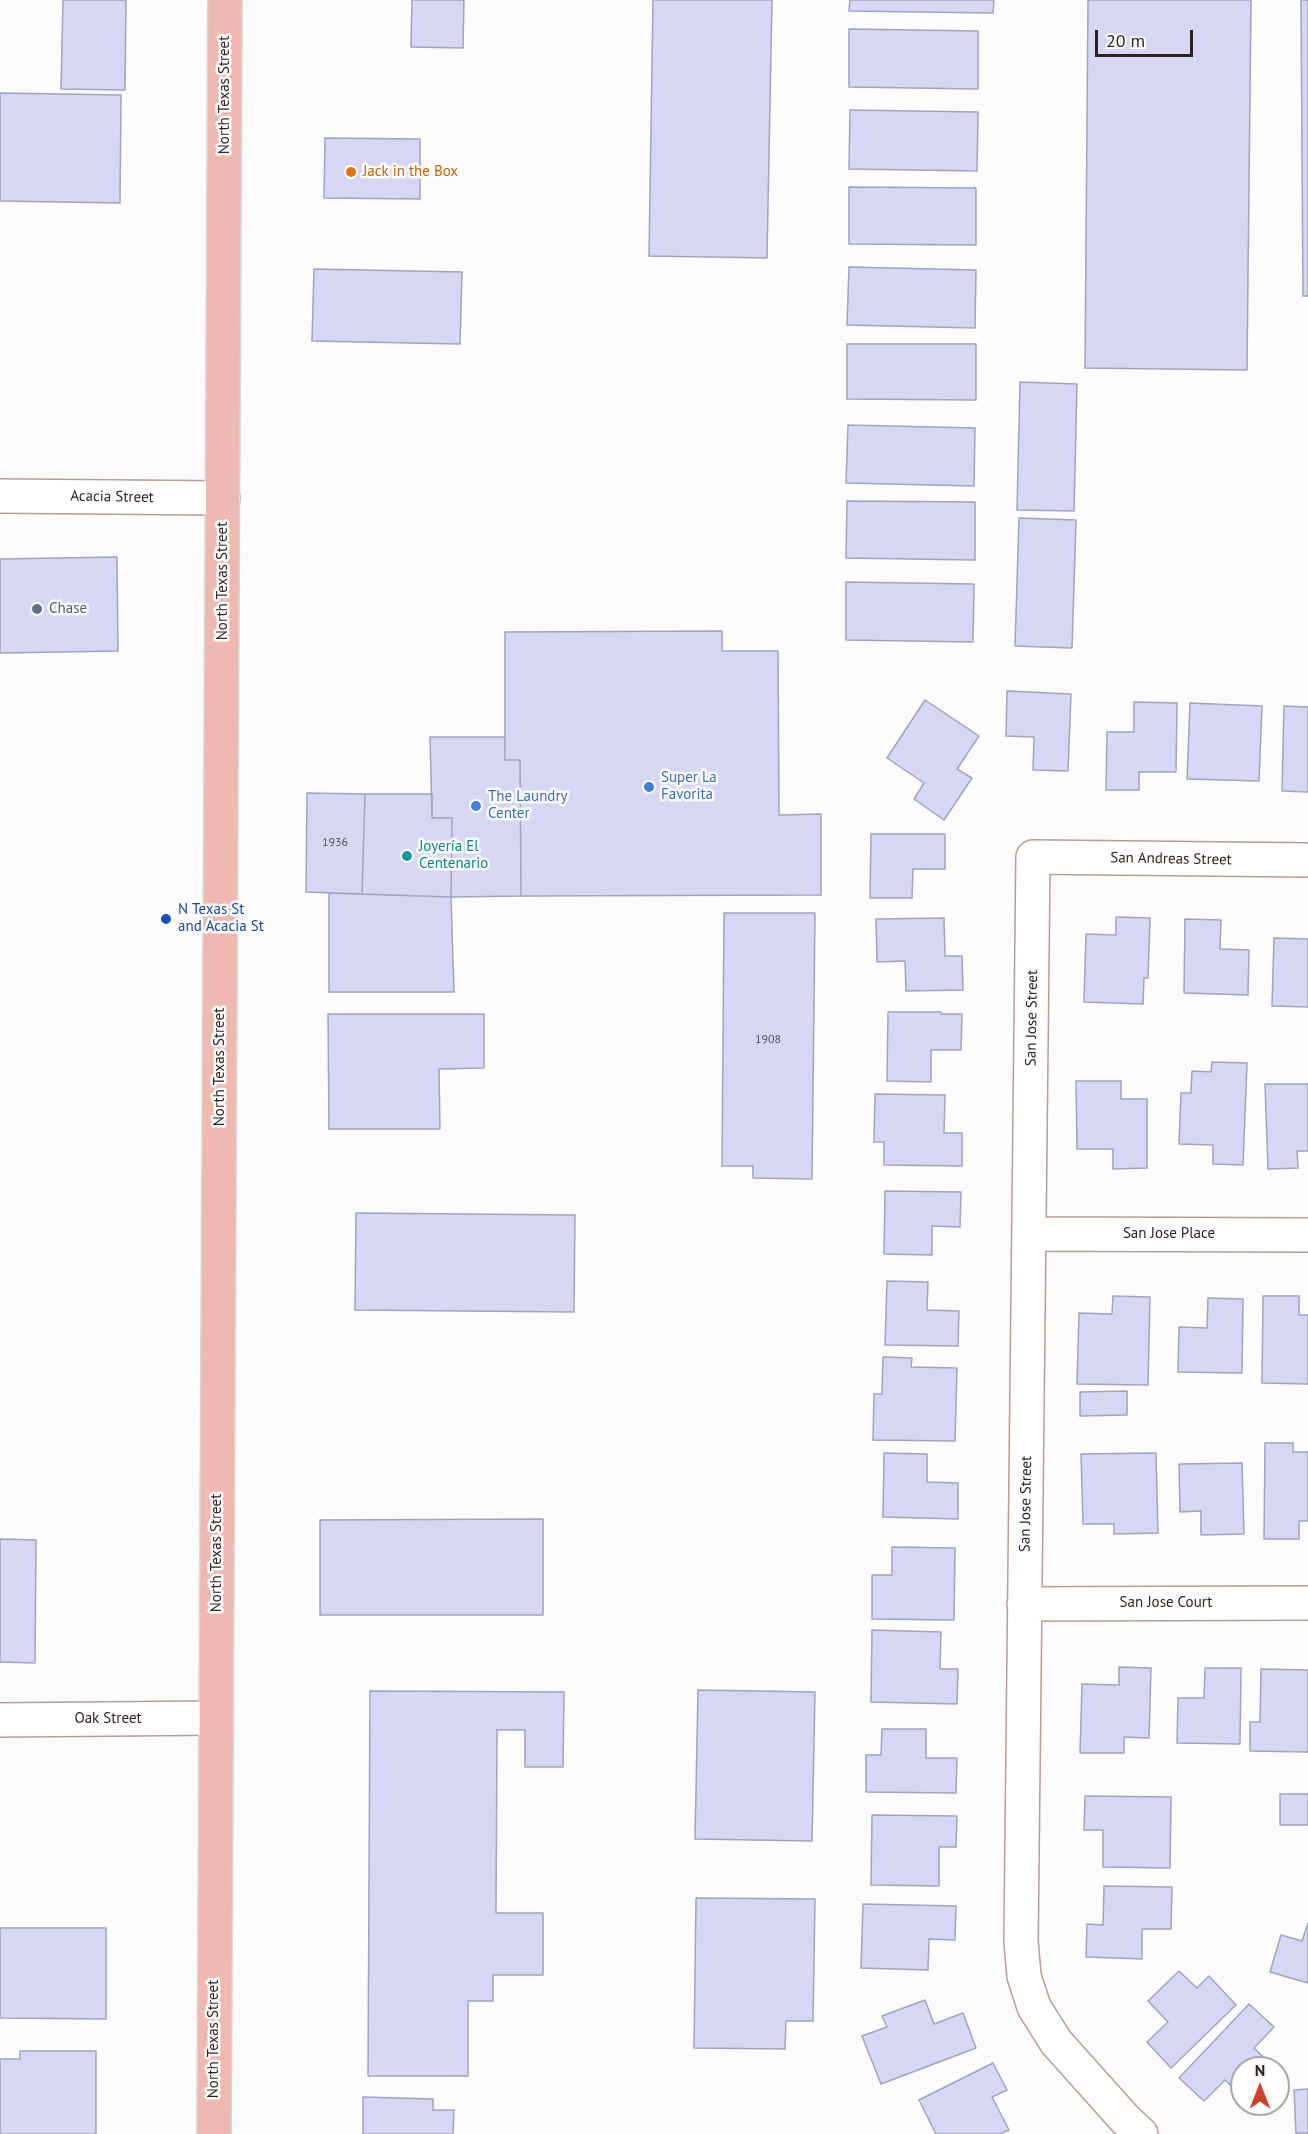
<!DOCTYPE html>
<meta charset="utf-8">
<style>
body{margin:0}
#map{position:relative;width:1308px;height:2134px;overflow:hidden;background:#fbfbfb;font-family:"PT Sans",sans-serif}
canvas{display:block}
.north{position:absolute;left:1230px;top:2056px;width:60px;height:60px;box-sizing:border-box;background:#fff;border:2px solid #aba7a5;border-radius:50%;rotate:0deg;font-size:16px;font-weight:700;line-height:24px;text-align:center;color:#2e221e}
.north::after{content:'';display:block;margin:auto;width:21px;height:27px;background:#cf432c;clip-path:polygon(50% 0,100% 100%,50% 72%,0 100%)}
.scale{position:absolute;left:1095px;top:30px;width:98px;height:27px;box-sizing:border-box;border:3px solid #2e221e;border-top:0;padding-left:8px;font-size:18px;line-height:21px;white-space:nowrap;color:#2e221e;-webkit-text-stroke:4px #fff;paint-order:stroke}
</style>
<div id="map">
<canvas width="1308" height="2134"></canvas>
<div class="north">N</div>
<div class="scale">20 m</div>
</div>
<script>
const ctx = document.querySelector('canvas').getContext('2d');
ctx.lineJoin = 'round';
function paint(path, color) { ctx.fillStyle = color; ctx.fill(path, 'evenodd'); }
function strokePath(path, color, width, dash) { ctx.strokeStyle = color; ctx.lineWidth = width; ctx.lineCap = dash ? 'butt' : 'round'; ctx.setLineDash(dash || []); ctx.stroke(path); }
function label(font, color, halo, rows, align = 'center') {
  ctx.font = font + ' "PT Sans",sans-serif'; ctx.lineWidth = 5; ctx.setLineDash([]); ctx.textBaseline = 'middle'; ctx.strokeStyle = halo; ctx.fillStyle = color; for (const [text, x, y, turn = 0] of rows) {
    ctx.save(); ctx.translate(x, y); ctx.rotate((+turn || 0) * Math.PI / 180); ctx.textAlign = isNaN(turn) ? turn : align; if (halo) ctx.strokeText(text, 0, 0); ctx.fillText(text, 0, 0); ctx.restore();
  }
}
const building = new Path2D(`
 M 63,0 L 126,0 L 125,90 L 61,89 Z
 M 412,0 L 464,0 L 463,48 L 411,47 Z
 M 653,0 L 772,0 L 767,258 L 649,256 Z
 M 850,0 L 994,0 L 993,13 L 849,11 Z
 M 1088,0 L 1251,0 L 1247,370 L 1085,368 Z
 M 1301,0 L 1308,0 L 1308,296 L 1303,296 Z
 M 849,29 L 978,31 L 978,89 L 849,87 Z
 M 0,93 L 121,95 L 120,203 L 0,201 Z
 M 850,110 L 978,112 L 977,171 L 849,169 Z
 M 325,138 L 420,139 L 420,199 L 324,198 Z
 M 849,187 L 976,188 L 976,245 L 849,244 Z
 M 849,267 L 976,270 L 975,328 L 847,325 Z
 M 314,269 L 462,272 L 460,344 L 312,341 Z
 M 847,344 L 976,344 L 976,400 L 847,399 Z
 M 1020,382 L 1077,384 L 1074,511 L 1017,510 Z
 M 848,425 L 975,428 L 974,486 L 846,483 Z
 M 847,501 L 975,502 L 975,560 L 846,558 Z
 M 1019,518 L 1076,520 L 1072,648 L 1015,646 Z
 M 117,557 L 118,651 L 0,653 L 0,559 Z
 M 846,582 L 974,584 L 973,642 L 846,640 Z
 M 722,631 L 722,651 L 778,651 L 779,815 L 821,814 L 821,895 L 521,896 L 520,760 L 505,760 L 505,632 Z
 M 1007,691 L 1071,694 L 1068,771 L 1033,770 L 1034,737 L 1006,736 Z
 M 925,700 L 979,736 L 957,769 L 972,778 L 944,820 L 914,799 L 924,783 L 887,758 Z
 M 1134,702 L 1177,703 L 1176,772 L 1139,772 L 1139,790 L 1106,790 L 1107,732 L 1134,732 Z
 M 1190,703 L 1262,706 L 1259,781 L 1187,779 Z
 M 1284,706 L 1308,707 L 1308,792 L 1282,791 Z
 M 430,737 L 505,737 L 505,760 L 520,760 L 521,896 L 451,897 L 452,818 L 432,818 Z
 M 307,793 L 365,794 L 362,894 L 306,892 Z
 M 365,794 L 432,794 L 432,818 L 452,818 L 451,897 L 362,894 Z
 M 871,834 L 945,834 L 945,869 L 913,869 L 912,898 L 870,898 Z
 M 329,893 L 451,897 L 454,992 L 329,992 Z
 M 724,913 L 815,913 L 812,1179 L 753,1178 L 753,1166 L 722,1166 Z
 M 1116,917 L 1150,918 L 1148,978 L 1144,978 L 1143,1004 L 1084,1002 L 1086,934 L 1116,935 Z
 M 944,918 L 945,956 L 962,956 L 963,990 L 906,991 L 905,961 L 877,962 L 876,919 Z
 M 1185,919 L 1221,920 L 1220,949 L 1249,950 L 1248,995 L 1184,993 Z
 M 1274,938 L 1308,939 L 1308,1007 L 1272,1006 Z
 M 888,1012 L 941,1012 L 941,1014 L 962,1014 L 961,1050 L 931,1050 L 931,1082 L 887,1081 Z
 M 328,1014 L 484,1014 L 484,1068 L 439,1069 L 440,1129 L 329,1129 Z
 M 1212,1062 L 1247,1063 L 1243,1165 L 1213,1164 L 1213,1145 L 1179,1144 L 1181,1093 L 1191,1093 L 1192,1071 L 1211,1072 Z
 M 1076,1081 L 1121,1081 L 1121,1099 L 1147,1099 L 1147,1168 L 1113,1169 L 1113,1149 L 1077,1149 Z
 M 1265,1084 L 1308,1084 L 1308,1151 L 1297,1151 L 1298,1168 L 1268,1169 Z
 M 875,1094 L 945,1095 L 944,1133 L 962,1133 L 962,1166 L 884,1165 L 884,1142 L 874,1142 Z
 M 885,1191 L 961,1192 L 960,1227 L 932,1226 L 932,1255 L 884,1254 Z
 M 356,1213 L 575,1215 L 574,1312 L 355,1310 Z
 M 887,1281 L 928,1282 L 927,1310 L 959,1311 L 958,1346 L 885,1345 Z
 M 1113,1296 L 1150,1297 L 1148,1385 L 1077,1384 L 1079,1313 L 1112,1314 Z
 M 1263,1296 L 1299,1296 L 1299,1315 L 1308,1315 L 1308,1384 L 1262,1383 Z
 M 1208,1298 L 1243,1299 L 1242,1373 L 1178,1372 L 1179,1327 L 1207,1328 Z
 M 883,1357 L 912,1358 L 911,1367 L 957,1368 L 955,1441 L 873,1440 L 874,1394 L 882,1394 Z
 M 1127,1391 L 1127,1415 L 1080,1416 L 1080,1392 Z
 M 1265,1443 L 1293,1443 L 1293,1452 L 1308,1452 L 1308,1521 L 1299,1521 L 1299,1539 L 1264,1539 Z
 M 884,1453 L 927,1454 L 927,1482 L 958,1483 L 958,1519 L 883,1517 Z
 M 1156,1453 L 1158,1533 L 1114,1534 L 1114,1524 L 1083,1524 L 1081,1454 Z
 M 1242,1463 L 1244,1534 L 1201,1535 L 1201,1511 L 1180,1512 L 1179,1464 Z
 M 543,1519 L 543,1615 L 320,1615 L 320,1520 Z
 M 0,1539 L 36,1540 L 35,1663 L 0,1662 Z
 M 892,1547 L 955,1548 L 954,1620 L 872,1619 L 872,1575 L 892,1575 Z
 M 872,1630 L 941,1632 L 940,1669 L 958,1669 L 957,1704 L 871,1702 Z
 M 1119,1667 L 1151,1668 L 1149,1738 L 1124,1737 L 1124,1753 L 1080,1753 L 1082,1684 L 1119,1685 Z
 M 1205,1668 L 1241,1668 L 1240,1744 L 1177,1743 L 1178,1698 L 1204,1698 Z
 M 1261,1669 L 1308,1670 L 1308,1752 L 1250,1751 L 1250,1722 L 1260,1722 Z
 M 698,1690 L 815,1692 L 812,1841 L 695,1839 Z
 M 370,1691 L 564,1692 L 563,1767 L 525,1767 L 525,1730 L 497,1730 L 496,1913 L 543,1913 L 543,1975 L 493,1975 L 493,2001 L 468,2001 L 468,2076 L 368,2076 Z
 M 882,1729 L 926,1729 L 926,1758 L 957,1758 L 956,1793 L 866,1792 L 866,1755 L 881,1755 Z
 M 1280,1794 L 1308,1794 L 1308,1825 L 1280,1825 Z
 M 1085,1796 L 1171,1797 L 1170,1868 L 1103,1867 L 1103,1830 L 1084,1830 Z
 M 872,1815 L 957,1816 L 956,1847 L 939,1847 L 939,1886 L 871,1885 Z
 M 1104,1886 L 1172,1887 L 1171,1929 L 1142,1929 L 1142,1959 L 1086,1957 L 1087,1924 L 1103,1925 Z
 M 696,1898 L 815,1899 L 813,2021 L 786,2021 L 785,2049 L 694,2048 Z
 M 863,1904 L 956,1906 L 955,1940 L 929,1939 L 928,1970 L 861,1968 Z
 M 1308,1923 L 1308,1983 L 1270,1972 L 1281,1935 L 1302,1941 Z
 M 0,1928 L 106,1928 L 106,2019 L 0,2018 Z
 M 1179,1971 L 1197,1988 L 1209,1976 L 1236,2005 L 1171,2068 L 1147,2042 L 1168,2022 L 1148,2001 Z
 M 925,2000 L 934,2024 L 963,2013 L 976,2048 L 881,2084 L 862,2036 L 887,2027 L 882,2016 Z
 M 1249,2004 L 1274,2027 L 1254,2048 L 1275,2068 L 1242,2068 L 1242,2096 L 1225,2080 L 1204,2101 L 1179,2078 Z
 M 20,2051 L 96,2051 L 96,2134 L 0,2134 L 0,2059 L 20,2059 Z
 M 993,2063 L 1007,2090 L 992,2097 L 1009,2130 L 1000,2134 L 936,2134 L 919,2100 Z
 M 1308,2089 L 1308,2133 L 1296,2133 L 1294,2090 Z
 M 363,2097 L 433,2099 L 433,2110 L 454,2110 L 453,2134 L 363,2134 Z`);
const minor = new Path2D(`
 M 0,496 L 223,498
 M 1030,1234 L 1308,1235
 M 1024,1604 L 1308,1603
 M 0,1720 L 216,1718
 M 1141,2134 L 1124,2118 L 1056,2042 L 1034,2007 L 1024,1976 L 1021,1941 L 1033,857 L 1308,860`);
const major = new Path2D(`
 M 214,2134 L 225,0`);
const markers = [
 [351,172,6,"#e8710a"],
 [37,609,6,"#5c6f8a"],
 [649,787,6,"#3f7fe0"],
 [476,806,6,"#3f7fe0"],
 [407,856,6,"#0f9aa8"],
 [166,919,6,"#1a4fb4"]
];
const numberNames = [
 ["1936",335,843],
 ["1908",768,1040]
];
const streetNames = [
 ["North Texas Street",225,95,-90],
 ["Acacia Street",112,497,1],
 ["North Texas Street",223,581,-90],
 ["San Andreas Street",1171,859,1],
 ["San Jose Street",1032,1018,-89],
 ["North Texas Street",220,1067,-90],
 ["San Jose Place",1169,1234],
 ["San Jose Street",1026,1504,-89],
 ["North Texas Street",217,1553,-90],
 ["San Jose Court",1166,1603],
 ["Oak Street",108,1719],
 ["North Texas Street",214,2039,-90]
];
const foodNames = [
 ["Jack in the Box",363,172]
];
const serviceNames = [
 ["Chase",49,609]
];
const shopNames = [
 ["Super La",661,778],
 ["Favorita",661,795],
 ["The Laundry",488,797],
 ["Center",488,814]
];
const cultureNames = [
 ["Joyería El",419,847],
 ["Centenario",419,864]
];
const transitNames = [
 ["N Texas St",178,910],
 ["and Acacia St",178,927]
];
paint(building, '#d6d7f5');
strokePath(building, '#a2a3bf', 1.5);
strokePath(minor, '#bb9c91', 36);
strokePath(major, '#d9d7d6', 36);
strokePath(minor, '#fff', 33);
strokePath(major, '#efb9b2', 33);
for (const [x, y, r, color] of markers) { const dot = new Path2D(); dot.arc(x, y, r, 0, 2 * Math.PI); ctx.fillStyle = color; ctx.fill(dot); strokePath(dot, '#fff', 2); }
label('12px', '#584f54', null, numberNames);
label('15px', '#2e221e', '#fff', streetNames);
label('15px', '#c56008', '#fff', foodNames, 'left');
label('15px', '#4e5e75', '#fff', serviceNames, 'left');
label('15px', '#366cbe', '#fff', shopNames, 'left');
label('15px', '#0d838f', '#fff', cultureNames, 'left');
label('15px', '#164399', '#fff', transitNames, 'left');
</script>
